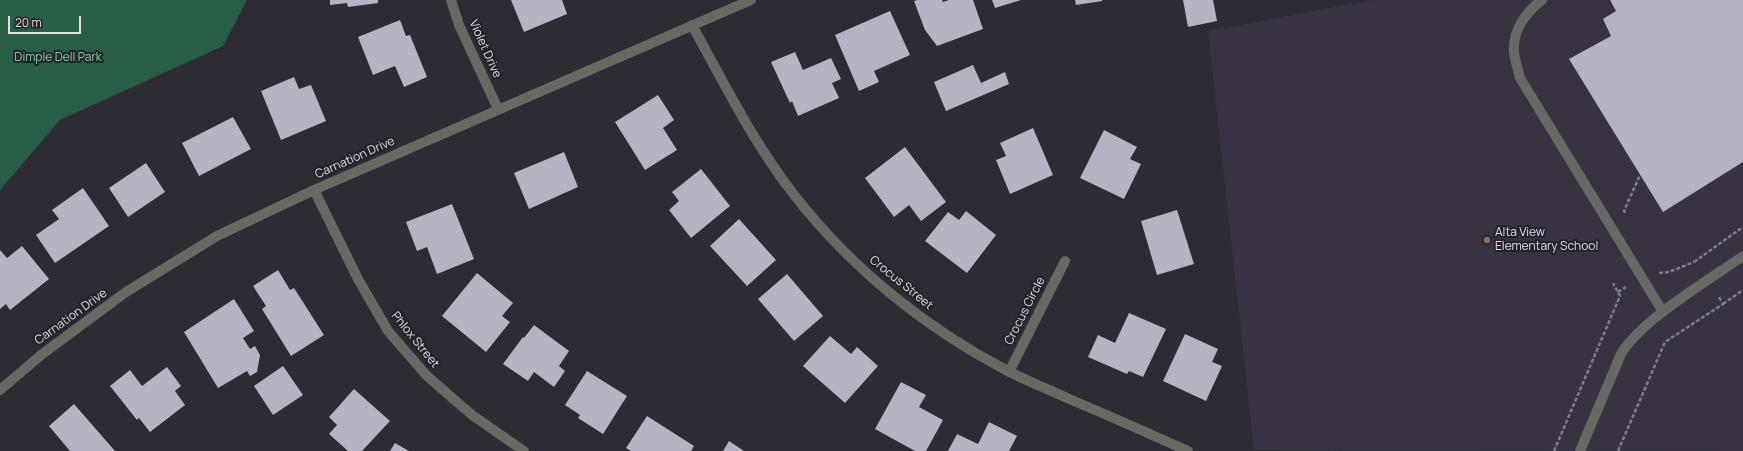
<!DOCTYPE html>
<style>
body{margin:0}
#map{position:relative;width:1743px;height:451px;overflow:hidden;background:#2e2b35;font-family:Manrope,sans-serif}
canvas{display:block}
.scale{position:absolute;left:8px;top:16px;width:73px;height:18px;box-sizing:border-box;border:2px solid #e0dee5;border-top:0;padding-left:5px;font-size:12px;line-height:14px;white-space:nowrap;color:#e0dee5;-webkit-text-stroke:3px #24212b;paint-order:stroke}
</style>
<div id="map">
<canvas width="1743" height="451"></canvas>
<div class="scale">20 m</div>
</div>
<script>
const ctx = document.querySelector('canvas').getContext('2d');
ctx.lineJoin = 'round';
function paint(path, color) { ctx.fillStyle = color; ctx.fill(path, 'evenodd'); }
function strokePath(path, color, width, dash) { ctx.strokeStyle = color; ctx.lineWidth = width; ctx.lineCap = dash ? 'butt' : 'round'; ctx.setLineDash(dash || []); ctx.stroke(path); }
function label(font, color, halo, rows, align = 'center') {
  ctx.font = font + ' Manrope,sans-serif'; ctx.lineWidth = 4; ctx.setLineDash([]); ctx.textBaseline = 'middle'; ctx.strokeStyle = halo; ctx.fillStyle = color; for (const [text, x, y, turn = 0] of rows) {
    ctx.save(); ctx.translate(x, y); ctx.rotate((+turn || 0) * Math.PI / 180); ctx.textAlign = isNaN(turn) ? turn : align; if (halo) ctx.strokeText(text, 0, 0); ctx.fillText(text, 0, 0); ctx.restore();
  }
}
const built = new Path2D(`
 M 1372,0 L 1743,0 L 1743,451 L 1254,450 L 1208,31 Z`);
const green = new Path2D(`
 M 0,0 L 247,0 L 223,46 L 60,120 L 0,190 Z`);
const building = new Path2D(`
 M 330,0 L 378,0 L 378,3 L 348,7 L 347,3 L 330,5 Z
 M 511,0 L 562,0 L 567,14 L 524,32 Z
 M 918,0 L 942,0 L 943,2 L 949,0 L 973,0 L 983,29 L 937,46 L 925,30 L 914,1 Z
 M 992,0 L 1021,0 L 995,8 Z
 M 1075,0 L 1102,0 L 1102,1 L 1076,5 Z
 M 1183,0 L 1213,0 L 1217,21 L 1188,27 Z
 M 1610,0 L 1743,0 L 1743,162 L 1663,212 L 1569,59 L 1611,36 L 1603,19 L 1616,11 Z
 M 890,11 L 910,55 L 874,71 L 879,82 L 859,91 L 835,35 Z
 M 400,20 L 406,36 L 410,35 L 427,77 L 404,87 L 395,66 L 373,75 L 358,37 Z
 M 795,52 L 803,70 L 831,58 L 841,79 L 832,83 L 839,98 L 798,116 L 792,101 L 790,103 L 771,62 Z
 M 973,65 L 981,83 L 1005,72 L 1009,84 L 946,111 L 934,82 Z
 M 294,77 L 299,89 L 311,85 L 326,121 L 281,140 L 261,91 Z
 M 658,95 L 674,120 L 663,128 L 677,150 L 645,170 L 615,122 Z
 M 233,117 L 251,149 L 199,176 L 182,143 Z
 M 1033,128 L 1053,175 L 1010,194 L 996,160 L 1006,156 L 1000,143 Z
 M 1104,130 L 1137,147 L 1130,159 L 1141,164 L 1124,199 L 1080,178 Z
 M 905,147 L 946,202 L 921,221 L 909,205 L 894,217 L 865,178 Z
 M 564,152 L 578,187 L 529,209 L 514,173 Z
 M 146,163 L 165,192 L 128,217 L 109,188 Z
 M 701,169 L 730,206 L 691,238 L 669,210 L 679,201 L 672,192 Z
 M 83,188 L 109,226 L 55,263 L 36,235 L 59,219 L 52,210 Z
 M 452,204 L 474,259 L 437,274 L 427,247 L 417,251 L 406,222 Z
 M 1177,210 L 1194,264 L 1157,275 L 1141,221 Z
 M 966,211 L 996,235 L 967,273 L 925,241 L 948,212 L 959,220 Z
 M 739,219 L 776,260 L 747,286 L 710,246 Z
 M 22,246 L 49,279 L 10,310 L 6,304 L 0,309 L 0,250 L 7,258 Z
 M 278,270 L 290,290 L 294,288 L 324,335 L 291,356 L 262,309 L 266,306 L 253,286 Z
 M 477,273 L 513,303 L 502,316 L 510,322 L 486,352 L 442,316 Z
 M 787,274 L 823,316 L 794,341 L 758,299 Z
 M 234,299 L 254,331 L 243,338 L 250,349 L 255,346 L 260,355 L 257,372 L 250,376 L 247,371 L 218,388 L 184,332 Z
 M 1129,313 L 1166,329 L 1143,377 L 1129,371 L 1127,374 L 1088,357 L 1098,335 L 1115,343 Z
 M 534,325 L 569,351 L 559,366 L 565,371 L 554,387 L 534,372 L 528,381 L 503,364 L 523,337 L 524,338 Z
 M 1185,334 L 1218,349 L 1212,362 L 1222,366 L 1206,401 L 1163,381 Z
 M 830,336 L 851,354 L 857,347 L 878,366 L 845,403 L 803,366 Z
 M 283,366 L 303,395 L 273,415 L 254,386 Z
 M 167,367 L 181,386 L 175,391 L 185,405 L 150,432 L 139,418 L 137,420 L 110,386 L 130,370 L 142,386 Z
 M 587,371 L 627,396 L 603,434 L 578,418 L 580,415 L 565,405 Z
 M 901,382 L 926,395 L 919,407 L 943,420 L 926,451 L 915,451 L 875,429 Z
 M 354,389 L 390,421 L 362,451 L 348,451 L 329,434 L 337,425 L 329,417 Z
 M 74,404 L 115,451 L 70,451 L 49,426 Z
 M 647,416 L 694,446 L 691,451 L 631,451 L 626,448 Z
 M 989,422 L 1017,436 L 1009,451 L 948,451 L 957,434 L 978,444 Z
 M 729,441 L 744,451 L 723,451 Z
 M 395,443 L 409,451 L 390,451 Z`);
const path = new Path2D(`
 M 1625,213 L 1624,211 L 1640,175
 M 1694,262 L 1743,227
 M 1659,273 L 1669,272 L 1694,262
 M 1618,292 L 1626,287
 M 1723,304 L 1743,290
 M 1554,451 L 1620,296 L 1613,283
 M 1618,451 L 1665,342 L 1723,304 L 1719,297`);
const minor = new Path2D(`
 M 451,0 L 459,25 L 498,109
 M 1542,0 C 1526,12 1513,30 1514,50 C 1514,59 1518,69 1520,78 L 1663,312
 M 692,25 C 724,83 754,144 795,196 C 852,269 927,329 1008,371 C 1027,381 1048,389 1067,398 C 1107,415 1148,433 1188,451
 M 314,190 L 358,279 L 388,331 L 427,376 L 472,415 L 524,451
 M 1009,372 L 1065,261
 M 0,390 L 41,355 L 126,292 L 217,236 L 314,190 L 751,0
 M 1580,451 L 1621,354 C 1641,320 1709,280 1743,256`);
const markers = [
 [1487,240,4,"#8d6e63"]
];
const streetNames = [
 ["Violet Drive",485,49,66],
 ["Carnation Drive",355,158,-24],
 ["Crocus Street",901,283,39],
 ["Crocus Circle",1025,311,-63],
 ["Carnation Drive",71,317,-36],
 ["Phlox Street",415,340,51]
];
const parkNames = [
 ["Dimple Dell Park",58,58]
];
const poiNames = [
 ["Alta View",1495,233],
 ["Elementary School",1495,247]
];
paint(built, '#383241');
paint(green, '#285e45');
paint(building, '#b7b3c0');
strokePath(path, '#7f7d86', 2.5, [4, 2]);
strokePath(minor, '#6a6863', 10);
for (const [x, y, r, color] of markers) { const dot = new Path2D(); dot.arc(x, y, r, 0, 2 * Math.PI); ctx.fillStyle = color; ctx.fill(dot); strokePath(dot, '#24212b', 1.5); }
label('12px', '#e0dee5', '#24212b', streetNames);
label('12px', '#78d8aa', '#24212b', parkNames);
label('12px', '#e0dee5', '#24212b', poiNames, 'left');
</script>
